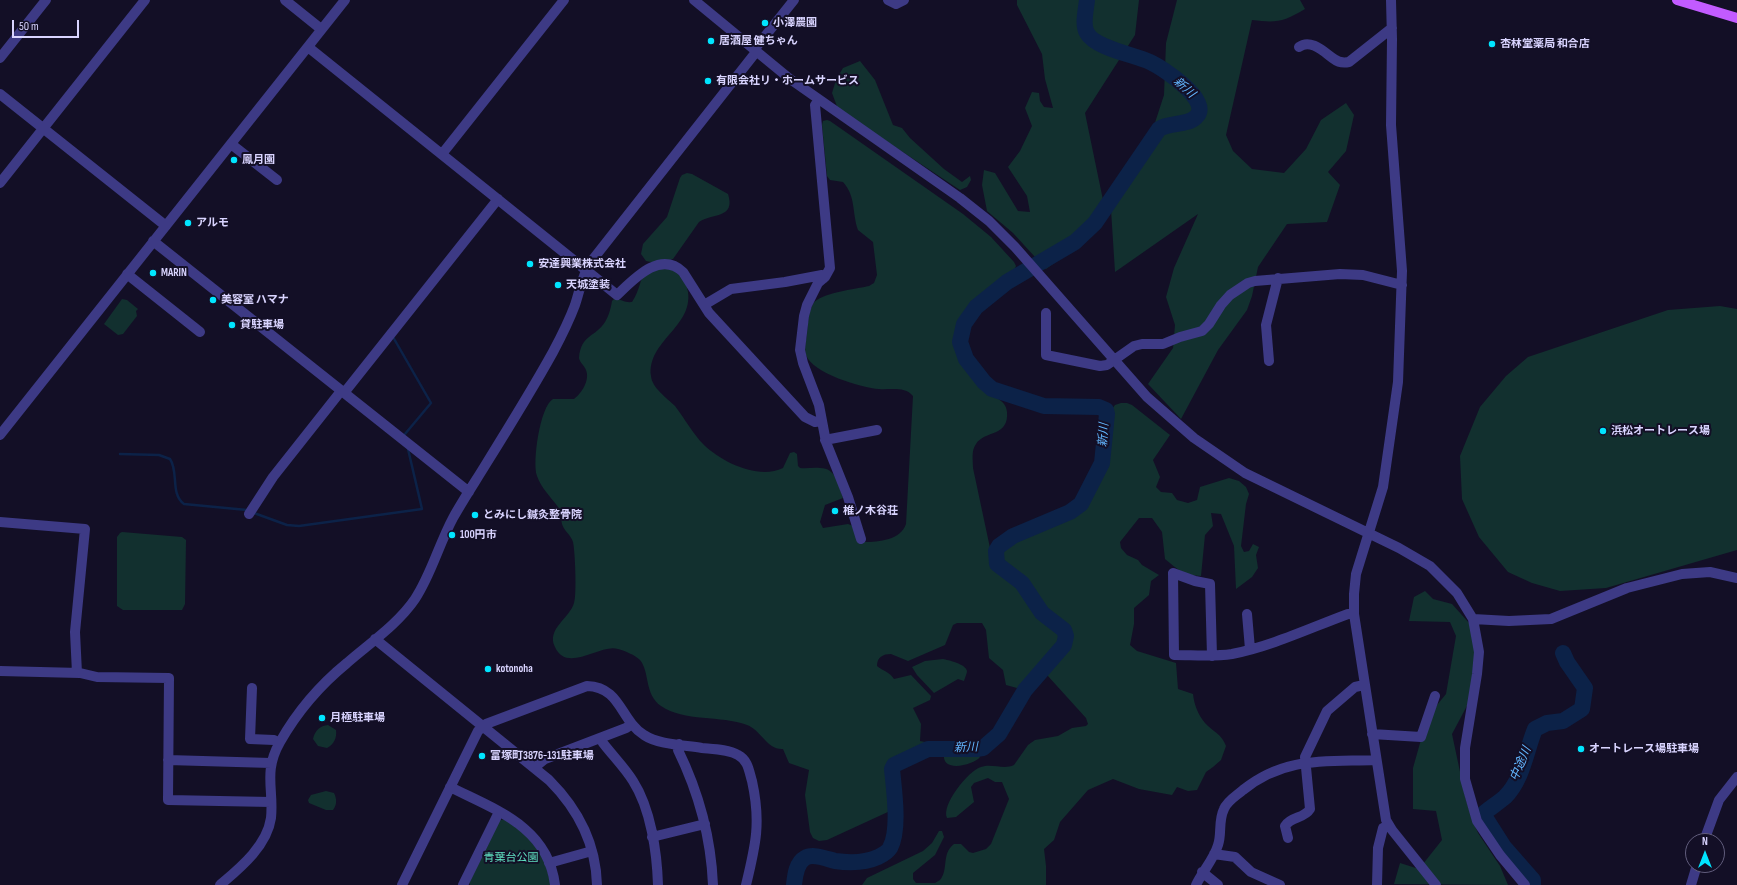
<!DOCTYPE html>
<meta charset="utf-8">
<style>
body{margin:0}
#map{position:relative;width:1737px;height:885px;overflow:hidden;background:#130f26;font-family:"Sofia Sans Condensed",sans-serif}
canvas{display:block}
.north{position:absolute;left:1685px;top:833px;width:40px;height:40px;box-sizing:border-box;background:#130f26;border:1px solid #625e7d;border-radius:50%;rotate:0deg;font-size:11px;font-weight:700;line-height:16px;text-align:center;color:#d9d4ff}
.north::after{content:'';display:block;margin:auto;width:14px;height:18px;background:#00e5ff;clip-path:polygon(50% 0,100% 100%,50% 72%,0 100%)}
.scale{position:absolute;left:12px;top:20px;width:67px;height:18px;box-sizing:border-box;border:2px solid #d9d4ff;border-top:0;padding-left:5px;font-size:12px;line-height:14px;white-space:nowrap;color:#d9d4ff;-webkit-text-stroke:3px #130f26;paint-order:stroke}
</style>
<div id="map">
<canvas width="1737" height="885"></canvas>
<div class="north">N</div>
<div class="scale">50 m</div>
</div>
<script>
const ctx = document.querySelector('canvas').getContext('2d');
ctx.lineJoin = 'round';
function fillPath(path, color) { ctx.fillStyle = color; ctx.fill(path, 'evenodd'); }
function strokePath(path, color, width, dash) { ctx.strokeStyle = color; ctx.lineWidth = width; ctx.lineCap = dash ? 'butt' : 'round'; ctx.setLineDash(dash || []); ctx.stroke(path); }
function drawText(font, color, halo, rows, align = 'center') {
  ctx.font = font + ' "Sofia Sans Condensed","Noto Sans JP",sans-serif'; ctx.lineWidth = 4; ctx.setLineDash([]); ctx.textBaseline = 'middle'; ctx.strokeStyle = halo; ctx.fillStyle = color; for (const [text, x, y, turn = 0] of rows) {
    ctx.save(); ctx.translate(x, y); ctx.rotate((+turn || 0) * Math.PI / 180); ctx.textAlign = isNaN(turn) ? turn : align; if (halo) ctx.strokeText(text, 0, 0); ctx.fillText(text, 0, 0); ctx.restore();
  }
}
fillPath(new Path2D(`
 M1017 0H1139L1135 35 1085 113 1103 200 1081 244 1046 269 1013 233 987 211 982 185 984 170 995 173 1018 211 1030 212 1027 196 1008 167 1020 151 1032 126 1025 108 1032 92 1039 93 1040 101 1044 107 1053 108 1045 79 1042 54 1017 5Z
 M1177 0H1300L1305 9C1283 22 1277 23 1252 20L1226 135 1233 151 1252 169 1284 173 1306 149 1321 120 1346 103 1354 115 1346 151 1328 172 1340 185 1327 222 1287 224 1258 267 1252 296 1247 310 1218 350 1181 419 1148 384 1173 348 1175 325 1166 297 1174 268 1198 214 1115 272 1110 194 1150 138 1164 95 1166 43Z
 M860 61 875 80 893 125 902 128 910 138 944 169 962 182 970 176 971 180 967 187 960 190 838 109 832 93 836 80 843 68Z
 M827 120 830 121 963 214 991 237 1014 262 1016 266C1014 275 1000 280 993 285 978 296 962 309 956 328 950 350 968 376 984 390 992 397 1006 399 1007 412 1009 437 985 430 976 444 971 451 973 460 973 468L993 562 997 568 1022 589 1040 615 1061 632 1062 641 1057 650 1026 684 1017 688 1006 685 1003 670 989 658 986 630 982 623H957L953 625 945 645 908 661 891 654C883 654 877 657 877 666 883 671 890 672 894 679L911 675 931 696 930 700 913 708 921 724 920 741 925 742V744L922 748 894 760C882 772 896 796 890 811L827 840 819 841 813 838 810 832 805 795 809 770 789 763 783 749C767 750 761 730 747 725 721 715 684 722 661 706 644 694 650 672 640 660 635 655 625 651 618 649 601 643 567 674 555 647 546 629 570 618 574 603 577 595 575 550 573 542 571 535 564 531 562 524 561 518 561 513 558 507 551 497 541 488 537 476 532 463 540 406 553 399H574C582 393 590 380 586 370 584 365 580 363 579 358 581 334 596 337 605 322 609 316 611 307 612 301L614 299C621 299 625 303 632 302 636 296 638 290 640 284 644 269 658 269 672 267 675 271 680 274 683 278 686 281 687 288 688 292 693 327 647 341 651 376 652 388 667 398 675 406 685 419 693 434 704 445 722 462 758 480 783 468L790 453 794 452 797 454 798 466 800 468C807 469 813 467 820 468 836 468 838 484 843 498L825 505 820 522 823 528 848 524 853 526 864 542C879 542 901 540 906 524L913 396C905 386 890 390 879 389 862 388 812 373 806 355 804 349 806 341 807 334 808 324 808 313 813 304 819 293 857 289 869 286L874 283 877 275 873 242 858 230C852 213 856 196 843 182L830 180 827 176 822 125 823 121Z
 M687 173 692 174 728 194C736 219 712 213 699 222L673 259 656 263 646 261 641 254 643 244 667 217 680 178 682 175Z
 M122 299 127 300 138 309 136 311 137 316 123 334 118 335 104 324Z
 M1720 306 1737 309V550L1606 588 1560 591 1532 583 1508 572 1479 537 1462 499 1460 456 1480 407 1506 376 1528 357 1668 310Z
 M1121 403H1127L1132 405 1170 435 1153 460 1160 477 1156 487 1161 492 1172 493 1177 500 1188 503 1197 500 1200 487 1229 478 1239 481 1246 487 1249 494 1246 504 1241 546 1244 552 1249 551 1253 544 1259 547 1256 555 1258 568 1252 577 1236 589 1234 546 1221 514 1211 513 1213 526 1205 535 1201 576C1184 575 1178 570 1165 559L1162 532 1152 518H1139L1120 542 1121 548 1127 555 1138 560 1142 565 1159 575 1151 581 1149 595 1134 608V624L1130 645 1137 651 1176 663 1178 689 1193 694C1194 704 1198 715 1205 723 1212 731 1222 734 1226 746L1221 760 1213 767 1206 772 1197 790 1188 791 1177 787 1172 795 1139 789 1113 779 1088 790 1060 822 1054 840 1044 849 1046 866V885H862L867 878 923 851 932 843 939 831H942L944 837 935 855 913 873V879L916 883H935L940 880C949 869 941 854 954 844H961L969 852 973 853 986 849 991 844 1009 799 1002 782H995L988 778 974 783 971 787 974 802 956 817 947 818C941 805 968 771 981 767 992 763 1003 770 1014 765L1028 745 1035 740 1058 736 1072 728 1086 726 1088 724 1086 718 1047 675 1048 667 1067 647 1069 632 1064 625 1045 611 1024 581 1000 562 999 552 1019 537 1071 515 1084 507 1105 464 1112 409 1115 405Z
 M122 532 182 537 186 540 185 604 182 610H123L117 606V537L120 533Z
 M1425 591 1433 599 1452 604 1470 624 1476 653 1469 702 1452 734 1466 800 1473 821 1478 833 1500 866 1508 885 1394 884 1400 863 1419 869 1442 840 1436 811 1413 809V768L1422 736 1437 705 1446 694 1456 636 1450 622 1409 621 1414 597Z
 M943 659C948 660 966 664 967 671 967 673 965 678 964 681L958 679 934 693 917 675 912 667 925 661Z
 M328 725 336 730C337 738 334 744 327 748L318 746 313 739C315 730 320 726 328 725Z
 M949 752 974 753 979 755 980 757C974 765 942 773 944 755Z
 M326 791 334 793C337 799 337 805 333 810H326L309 803 308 800 311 795Z
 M504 819 520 828 544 857 551 885H470L469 880 498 821Z`), '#12302f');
strokePath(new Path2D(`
 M393 337 431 403 405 434
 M120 454 159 455 170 459C179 472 170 494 184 504L247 510
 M254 513 287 525 299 526 422 509 408 449`), '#0c2248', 2.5);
strokePath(new Path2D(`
 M794 885C795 876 796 863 805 858 813 853 827 859 835 861 849 863 865 863 878 857 882 855 887 853 890 848 900 830 894 790 892 769L894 765 928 749H976L983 748 999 734 1025 690 1064 645 1066 636 1064 630 1042 613 1022 583 997 564 996 551 999 546 1013 536 1070 512 1081 504 1102 463 1107 414 1106 410 1099 407 1044 406 992 389 984 382 966 359 960 342 964 324 976 307 1007 282 1075 242 1095 223 1159 129C1170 122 1187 126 1196 117 1213 101 1163 68 1150 62 1135 55 1095 48 1087 33 1082 25 1086 10 1087 0
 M1533 885V880L1504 847 1483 814C1490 808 1498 803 1505 797 1523 779 1526 751 1535 729L1547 723 1563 721 1582 709 1585 688 1567 662 1563 653`), '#0c2248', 16);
strokePath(new Path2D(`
 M285 0 321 29
 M694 0 790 79 960 198 989 221 1015 247 1147 397 1194 438 1245 473 1399 548 1430 566 1457 593 1473 619 1479 652 1477 674 1465 748V779L1477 821 1500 855 1525 885
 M888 0 896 4 904 0
 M1391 0 1392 39 1391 125 1402 271 1398 382 1383 487 1356 574 1354 594V614L1386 820 1392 830 1436 885
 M308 47 617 295C634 279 660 250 683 272L709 313 805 417 815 422 822 421
 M1299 47C1311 38 1325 53 1334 59 1339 63 1344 63 1349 62L1392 28
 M754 50 794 0
 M0 58 46 0
 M0 94 166 226
 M819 100 815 105 830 268 825 277 818 283 807 305 804 316 800 350 803 363 819 405 826 442 848 497 861 539
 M231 144 277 180
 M442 154 564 0
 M0 183 145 0
 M153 241 469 492
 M127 274 200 332
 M704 305 731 289 785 282 822 275 824 278
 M1046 313V355L1100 366 1107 365 1134 346 1142 344H1163L1180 337 1202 331 1209 324 1221 305 1230 295 1248 283 1255 281 1340 274 1363 275 1402 285
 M1269 361 1266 325 1278 278
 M344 393 498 199
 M0 435 345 0
 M825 440 877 430
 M249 514 273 477 341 391
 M0 522 85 529 75 632 77 673
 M1247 614 1250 649
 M1473 619 1509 621 1551 619 1627 588 1682 574 1710 572 1737 578
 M375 639 549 780C578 809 596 844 597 885
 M1212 656 1210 584 1195 581 1173 573 1174 655C1193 655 1213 657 1232 654 1272 646 1310 628 1348 614H1354
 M0 671 80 673 97 677 169 678 168 800 271 802
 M252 688 250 739 274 740 279 743
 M1372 734 1421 737 1435 696
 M600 738 603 743C613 756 625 768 633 781 651 809 657 853 658 885
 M679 744 678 750C699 793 711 837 713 885
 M168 760 271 763
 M534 768 545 759 626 728 632 724
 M450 787C496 810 548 827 555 885
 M652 837 705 824
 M1288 838 1285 826C1291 816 1304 819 1310 809L1305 757 1327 711 1355 687 1364 685
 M1704 841 1719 800 1737 777
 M1214 854 1235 857 1251 872 1280 885
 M549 863 592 851
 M1202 872 1218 885
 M220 885C240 868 267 846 271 818 274 789 263 772 280 742 297 712 320 685 347 663 370 643 398 624 415 599 431 575 439 544 453 518 463 500 475 482 486 464 509 427 532 390 553 352 561 337 569 321 575 305 580 290 582 276 590 263L756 52
 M402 885 478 731 486 724 587 686C621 687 620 720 644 735 659 745 684 745 702 748 713 749 728 749 738 755 748 760 749 771 752 781 761 822 756 844 746 885
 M463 885 499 812
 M1196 885C1202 872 1214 859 1218 845 1222 834 1218 821 1224 809 1227 801 1236 796 1243 790 1285 756 1326 762 1376 760
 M1377 885 1378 848 1383 828 1388 826
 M1691 885 1697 865`), '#3d3a85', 10);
strokePath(new Path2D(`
 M1677 0 1737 18`), '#c25bff', 10);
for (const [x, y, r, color] of [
 [765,23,4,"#00e5ff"],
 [711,41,4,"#00e5ff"],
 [1492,44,4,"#00e5ff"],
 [708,81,4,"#00e5ff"],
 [234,160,4,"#00e5ff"],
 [188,223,4,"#00e5ff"],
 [530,264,4,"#00e5ff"],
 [153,273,4,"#00e5ff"],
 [558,285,4,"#00e5ff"],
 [213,300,4,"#00e5ff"],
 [232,325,4,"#00e5ff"],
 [1603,431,4,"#00e5ff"],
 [835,511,4,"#00e5ff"],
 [475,515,4,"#00e5ff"],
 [452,535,4,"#00e5ff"],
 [488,669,4,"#00e5ff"],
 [322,718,4,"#00e5ff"],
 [1581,749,4,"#00e5ff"],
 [482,756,4,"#00e5ff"]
]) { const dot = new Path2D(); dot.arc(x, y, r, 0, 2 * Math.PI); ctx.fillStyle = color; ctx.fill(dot); strokePath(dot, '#130f26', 1.5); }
drawText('bold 11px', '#d9d4ff', '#130f26', [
 ["小澤農園",773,23],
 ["居酒屋 健ちゃん",719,41],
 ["杏林堂薬局 和合店",1500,44],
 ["有限会社リ・ホームサービス",716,81],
 ["鳳月園",242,160],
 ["アルモ",196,223],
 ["安達興業株式会社",538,264],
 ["MARIN",161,273],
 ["天城塗装",566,285],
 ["美容室 ハマナ",221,300],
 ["貸駐車場",240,325],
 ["浜松オートレース場",1611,431],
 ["椎ノ木谷荘",843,511],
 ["とみにし鍼灸整骨院",483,515],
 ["100円市",460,535],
 ["kotonoha",496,669],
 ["月極駐車場",330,718],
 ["オートレース場駐車場",1589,749],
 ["富塚町3876-131駐車場",490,756]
], 'left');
drawText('11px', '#5fe0c0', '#130f26', [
 ["青葉台公園",511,858]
]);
drawText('italic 12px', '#62b6ff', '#130f26', [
 ["新川",1184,88,42],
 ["新川",1104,435,-86],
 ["新川",966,748,-2],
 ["中途川",1521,764,-67]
]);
</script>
